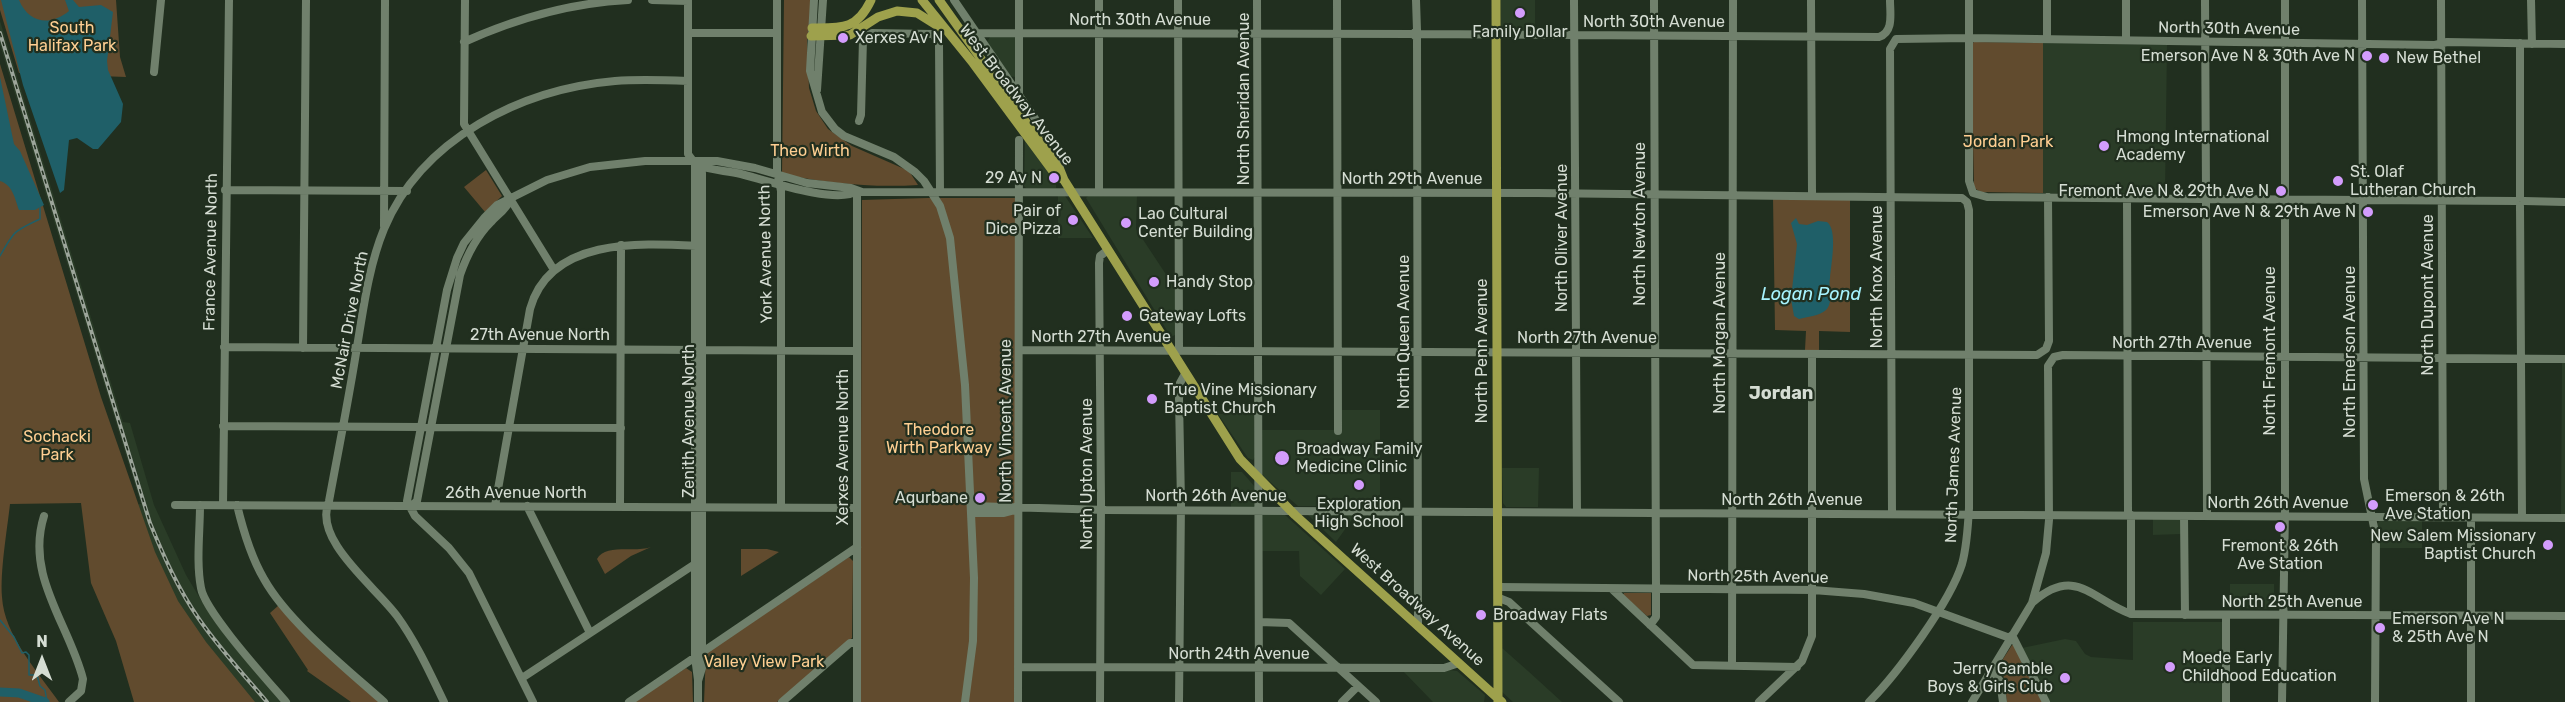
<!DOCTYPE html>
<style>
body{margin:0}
#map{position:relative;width:2565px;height:702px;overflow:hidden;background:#212f1f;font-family:Rubik,sans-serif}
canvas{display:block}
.north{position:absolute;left:12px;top:630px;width:60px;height:60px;-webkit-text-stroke:4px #212f1f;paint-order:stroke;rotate:0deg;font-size:16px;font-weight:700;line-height:24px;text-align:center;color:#d5ddd3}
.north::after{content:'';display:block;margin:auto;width:21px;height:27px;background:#d5ddd3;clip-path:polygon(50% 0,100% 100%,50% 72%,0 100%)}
</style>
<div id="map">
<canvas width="2565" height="702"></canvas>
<div class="north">N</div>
</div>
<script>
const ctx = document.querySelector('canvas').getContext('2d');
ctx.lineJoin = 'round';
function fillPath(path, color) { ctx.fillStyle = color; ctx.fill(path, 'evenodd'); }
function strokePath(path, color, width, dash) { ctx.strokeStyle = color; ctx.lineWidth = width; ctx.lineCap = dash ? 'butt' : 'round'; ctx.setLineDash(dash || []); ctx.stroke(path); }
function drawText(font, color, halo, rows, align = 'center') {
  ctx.font = font + ' Rubik,sans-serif'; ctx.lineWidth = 4.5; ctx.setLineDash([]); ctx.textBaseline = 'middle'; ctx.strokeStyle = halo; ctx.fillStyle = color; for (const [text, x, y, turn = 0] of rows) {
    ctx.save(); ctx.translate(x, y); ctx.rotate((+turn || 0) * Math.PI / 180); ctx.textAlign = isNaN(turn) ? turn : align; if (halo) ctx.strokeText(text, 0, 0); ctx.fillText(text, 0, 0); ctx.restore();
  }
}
fillPath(new Path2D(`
 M1501 0H1535V30H1501Z
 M0 21 123 422 130 423 154 505 186 575 201 600 218 626 282 702H249L188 625 131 505 141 504 0 45Z
 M990 37H1015V77L1010 76 987 42Z
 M2043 43 2167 45 2165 194 2043 193Z
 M1025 139 1056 182V188H1026L1024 186Z
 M1137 195 1136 229 1171 282 1175 283V335L1171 337 1086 198 1088 196Z
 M1058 196H1065L1093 238H1058Z
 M2562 363H2565V515L2561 514Z
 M1342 410H1380V506H1298L1262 475V430H1341Z
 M1218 414H1254L1255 457 1253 460 1248 458Z
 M1502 468H1539L1538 507H1506L1503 503Z
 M1231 472H1242L1255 487V507H1231Z
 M1263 512 1285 515 1345 569 1321 595 1300 576 1299 551H1262V523L1260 518Z
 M1353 513V518L1336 542 1308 515Z
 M2153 517 2181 519V534L2153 535Z
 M2380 520H2422V548H2379L2376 525Z
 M2230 584H2274V609L2230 608Z
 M2133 622H2222V702H2050L2022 648 2065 639 2076 641 2085 654 2091 657 2133 660Z
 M1502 648 1528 671 1562 702H1513L1502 692Z
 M1449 670 1457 671 1485 695 1484 702H1433L1403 671 1443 672Z`), '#2a3c27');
fillPath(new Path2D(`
 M0 0H116L120 57 126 77 19 73 0 10Z
 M784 0H813L807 41 809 88 816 111 828 129 852 146 909 171 918 185C872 188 827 183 782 174Z
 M1974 42 2043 43V193L1981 192 1974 188 1971 45Z
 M0 64 101 397 155 552 178 601 206 642 255 702H134L116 641 91 583 81 503 10 504C7 531 0 571 2 597 4 635 38 672 59 702H0Z
 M486 170 502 196 485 212 464 187Z
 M1773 197 1850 199V332L1819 331V350H1805L1806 331 1775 330Z
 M927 198H1015V702H860L862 200Z
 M651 547 631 556 605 574 597 559C605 543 636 553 651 547Z
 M741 549H767L779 552 741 576Z
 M849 557 853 561 852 638 777 702H704L706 653Z
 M1624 593H1651V615L1647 616 1623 595Z
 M279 605 379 702H351L307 671 308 670 270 613Z
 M2012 645H2015L2043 702H2007L2002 665 2003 659Z
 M686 668 692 672 693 702H634Z`), '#614b2e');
fillPath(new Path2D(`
 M1 0H19C29 24 51 26 69 11L65 0H73L79 7 101 5 113 12 107 61 108 70 123 104 121 122 98 149H93L77 138 69 140 64 190 60 193 23 85Z
 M0 77 14 144 20 151 44 205 35 210H19C15 199 13 185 0 181Z
 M1796 218 1799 224 1807 225 1818 221 1827 222C1838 230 1831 265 1830 278 1828 288 1834 302 1826 310 1819 316 1807 317 1799 319L1794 316 1791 299 1797 244 1791 223Z`), '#1f5f68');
strokePath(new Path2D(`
 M0 256C14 231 14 231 40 219V208
 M0 620 14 637 22 653 26 652 29 655V675H37L40 686 45 690 47 702`), '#1f5f68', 1.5);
strokePath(new Path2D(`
 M0 692 19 693 45 702`), '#1f5f68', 9);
strokePath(new Path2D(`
 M465 0 464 124 554 270
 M652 0 688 1
 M688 0V154L702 173V668L698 681V702
 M777 0V171L781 191V507
 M814 0 810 71 822 112 835 129 844 136 894 157 915 172 924 181 940 206 950 238 965 385 974 578 973 641 965 702
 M954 0 1049 139 1060 168
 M1178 0 1179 351
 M1257 0 1259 702
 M1337 0 1338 431
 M1416 0 1417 30 1413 34 1417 38 1418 626
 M1574 0 1577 512
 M1811 0 1812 195
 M1969 0V181L1973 193 1987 197 2202 199
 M2047 0V39
 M2126 0V40
 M2205 0 2206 195
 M2362 0 2364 479 2376 537 2375 702
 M2441 0 2443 518
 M2531 0 2532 44
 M688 33H777
 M976 33 1413 34
 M1420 34 1879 37C1894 32 1890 14 1890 0
 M464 42C517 18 570 3 628 0
 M2520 43V197
 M154 72 161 0
 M817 90 823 0
 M1019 94V0
 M859 121 861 115 863 39 872 33 933 34 939 44 940 192
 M695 163V657L698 680
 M696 164C710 171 725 170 741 174 765 180 837 205 857 191
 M225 190 407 191
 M1099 192V0
 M2127 198 2128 515
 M2210 199 2516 201
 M2524 201 2565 202
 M2206 202 2207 516
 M2520 206 2522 518
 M384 226 385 0
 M224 347 857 351
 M303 348 306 0
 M1020 350 2037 355 2046 349 2049 341 2048 197
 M223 426 621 428
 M175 505 857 508
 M200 505C200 532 196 562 201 588 205 612 268 681 286 702
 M223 505 229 0
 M237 505C243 530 251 557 264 579 288 622 347 669 384 702
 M411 506 417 501 460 275C467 255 476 237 491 222 498 214 506 210 510 200
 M495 506 530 309C550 237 641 243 699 246
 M527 506 590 633
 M971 506 1106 510 2565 518
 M620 507 621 245
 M972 513H1004L1019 509
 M1892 514 1890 49 1896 39 1969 38 2435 45 2447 42 2565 44
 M44 516C25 576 69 624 83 679L81 691 69 702
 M2184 516 2185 615
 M2471 518V702
 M1499 587 1813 590 1864 594 1914 603 2010 638
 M1612 589 1693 665 1797 667
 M1499 598 1509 602 1619 702
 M2033 602C2076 565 2092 600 2131 614L2565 616
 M2131 614V515
 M2226 615V702
 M1259 622 1289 623 1376 702
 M1650 625 1656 617V589L1654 0
 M2012 635 2046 702
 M1732 665 1733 0
 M1018 667 1444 668 1459 663
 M1992 670 2000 681 2003 702
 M522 678 698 562
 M444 702C430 673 416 642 397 616 376 587 312 540 329 501 338 452 348 403 356 353 363 312 368 268 384 229 422 138 522 89 615 81 639 79 664 80 688 81
 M533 702 469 573 449 548 415 516 407 501 447 290 457 258 464 243 485 217 497 205 547 180 590 167 645 161H717L755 168 807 183 851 188 862 192 1537 193 1962 198 1967 202 1969 210V508C1968 527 1967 546 1962 564 1950 602 1898 673 1869 702
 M629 702 857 547
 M782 702 850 643H857
 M857 702V191
 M1018 702 1019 140
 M1100 702 1101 503 1099 263 1100 256 1108 250
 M1179 702 1181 503 1179 399 1180 383 1185 374
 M1342 702 1358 686
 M1759 702 1802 661 1812 636V354
 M1972 702 2032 603 2046 553 2049 520 2048 366 2054 357 2063 355 2565 359
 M2282 702 2285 509V0`), '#70806c', 8);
strokePath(new Path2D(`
 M922 0 973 63 1055 174 1064 180
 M939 0 1060 170 1064 180 1240 459 1295 515 1502 702
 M1496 0 1498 702
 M812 28C841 28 857 30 871 0
 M811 36 850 35 878 17 897 11 917 13 941 28`), '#9ea14c', 9);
const rail = new Path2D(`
 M0 33 150 523C164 557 178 589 199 619 219 648 244 675 267 702`);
strokePath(rail, '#9ca59a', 4);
strokePath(rail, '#212f1f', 1.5, [4.5]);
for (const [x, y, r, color] of [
 [1520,13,6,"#d39cfc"],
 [843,38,6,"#d39cfc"],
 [2367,56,6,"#d39cfc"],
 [2384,58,6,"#d39cfc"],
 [2104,146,6,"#d39cfc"],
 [1054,178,6,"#d39cfc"],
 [2338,181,6,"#d39cfc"],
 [2281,191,6,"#d39cfc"],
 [2368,212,6,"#d39cfc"],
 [1073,220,6,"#d39cfc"],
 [1126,223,6,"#d39cfc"],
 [1154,282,6,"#d39cfc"],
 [1127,316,6,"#d39cfc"],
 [1152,399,6,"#d39cfc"],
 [1282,458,8,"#d39cfc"],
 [1359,485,6,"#d39cfc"],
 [980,498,6,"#d39cfc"],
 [2373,505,6,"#d39cfc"],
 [2280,527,6,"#d39cfc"],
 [2548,545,6,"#d39cfc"],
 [1481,615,6,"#d39cfc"],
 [2380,628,6,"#d39cfc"],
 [2170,667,6,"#d39cfc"],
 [2065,678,6,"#d39cfc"]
]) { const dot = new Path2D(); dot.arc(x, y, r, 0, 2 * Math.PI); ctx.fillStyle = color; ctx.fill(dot); strokePath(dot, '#212f1f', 2); }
drawText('16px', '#d5ddd3', '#212f1f', [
 ["North 30th Avenue",1140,20],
 ["North 30th Avenue",1654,22],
 ["North 30th Avenue",2229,29,1],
 ["West Broadway Avenue",1016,95,52],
 ["North Sheridan Avenue",1244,99,-90],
 ["North 29th Avenue",1412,179],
 ["North Newton Avenue",1640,224,-90],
 ["North Oliver Avenue",1562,238,-90],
 ["France Avenue North",211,252,-89],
 ["York Avenue North",766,254,-91],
 ["North Knox Avenue",1877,277,-90],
 ["North Dupont Avenue",2428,295,-90],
 ["McNair Drive North",350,320,-79],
 ["North Queen Avenue",1404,332,-90],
 ["North Morgan Avenue",1720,333,-90],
 ["27th Avenue North",540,335],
 ["North 27th Avenue",1101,337],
 ["North 27th Avenue",1587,338],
 ["North 27th Avenue",2182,343],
 ["North Penn Avenue",1482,351,-90],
 ["North Fremont Avenue",2270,351,-90],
 ["North Emerson Avenue",2350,352,-90],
 ["Zenith Avenue North",689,421,-90],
 ["North Vincent Avenue",1006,421,-90],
 ["Xerxes Avenue North",843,447,-90],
 ["North James Avenue",1954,465,-88],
 ["North Upton Avenue",1087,474,-90],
 ["26th Avenue North",516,493],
 ["North 26th Avenue",1216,496],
 ["North 26th Avenue",1792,500],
 ["North 26th Avenue",2278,503],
 ["North 25th Avenue",1758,577,1],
 ["North 25th Avenue",2292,602],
 ["West Broadway Avenue",1417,605,42],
 ["North 24th Avenue",1239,654]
]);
drawText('16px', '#ffcf92', '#212f1f', [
 ["South",72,28],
 ["Halifax Park",72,46],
 ["Jordan Park",2008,142],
 ["Theo Wirth",810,151],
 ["Theodore",939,430],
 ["Wirth Parkway",939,448],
 ["Sochacki",57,437],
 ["Park",57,455],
 ["Valley View Park",764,662]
]);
drawText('16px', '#d5ddd3', '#212f1f', [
 ["Family Dollar",1520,32,"center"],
 ["Xerxes Av N",855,38],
 ["Emerson Ave N & 30th Ave N",2355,56,"right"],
 ["New Bethel",2396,58],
 ["Hmong International",2116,137],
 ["Academy",2116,155],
 ["St. Olaf",2350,172],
 ["Lutheran Church",2350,190],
 ["29 Av N",1042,178,"right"],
 ["Fremont Ave N & 29th Ave N",2269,191,"right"],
 ["Pair of",1061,211,"right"],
 ["Dice Pizza",1061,229,"right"],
 ["Emerson Ave N & 29th Ave N",2356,212,"right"],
 ["Lao Cultural",1138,214],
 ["Center Building",1138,232],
 ["Handy Stop",1166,282],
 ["Gateway Lofts",1139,316],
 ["True Vine Missionary",1164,390],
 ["Baptist Church",1164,408],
 ["Broadway Family",1296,449],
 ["Medicine Clinic",1296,467],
 ["Emerson & 26th",2385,496],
 ["Ave Station",2385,514],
 ["Aqurbane",968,498,"right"],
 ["Exploration",1359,504,"center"],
 ["High School",1359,522,"center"],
 ["New Salem Missionary",2536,536,"right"],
 ["Baptist Church",2536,554,"right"],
 ["Fremont & 26th",2280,546,"center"],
 ["Ave Station",2280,564,"center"],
 ["Broadway Flats",1493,615],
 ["Emerson Ave N",2392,619],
 ["& 25th Ave N",2392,637],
 ["Moede Early",2182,658],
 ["Childhood Education",2182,676],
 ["Jerry Gamble",2053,669,"right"],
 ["Boys & Girls Club",2053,687,"right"]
], 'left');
drawText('italic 18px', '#a7f3fe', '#212f1f', [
 ["Logan Pond",1811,295]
]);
drawText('bold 18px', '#d5ddd3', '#212f1f', [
 ["Jordan",1781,394]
]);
</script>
